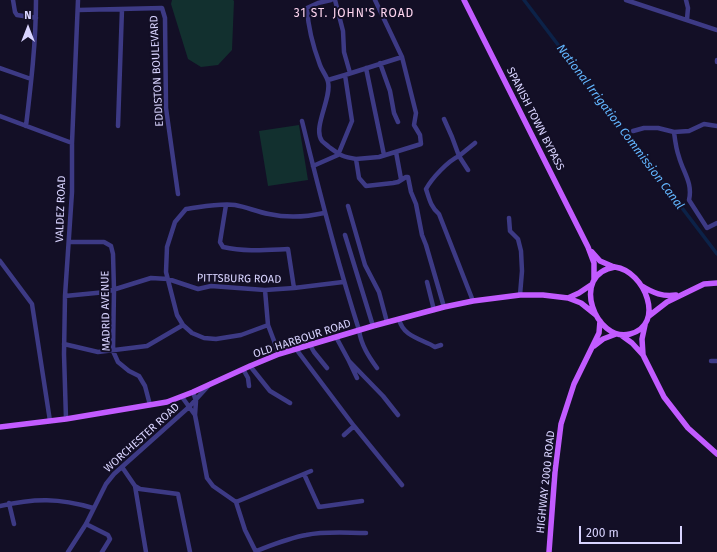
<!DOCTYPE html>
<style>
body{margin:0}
#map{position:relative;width:717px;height:552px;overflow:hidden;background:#130f26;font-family:"Fira Sans",sans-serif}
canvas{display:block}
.north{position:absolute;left:8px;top:8px;width:40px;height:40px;-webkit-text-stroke:3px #130f26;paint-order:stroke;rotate:0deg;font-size:11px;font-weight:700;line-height:16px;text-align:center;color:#d9d4ff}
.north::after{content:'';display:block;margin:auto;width:14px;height:18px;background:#d9d4ff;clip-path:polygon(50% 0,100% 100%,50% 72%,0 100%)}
.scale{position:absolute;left:579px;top:526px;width:103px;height:18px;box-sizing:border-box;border:2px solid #d9d4ff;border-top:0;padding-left:5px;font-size:12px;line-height:14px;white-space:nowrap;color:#d9d4ff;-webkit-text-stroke:3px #130f26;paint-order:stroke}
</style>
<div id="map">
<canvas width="717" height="552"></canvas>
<div class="north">N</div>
<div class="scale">200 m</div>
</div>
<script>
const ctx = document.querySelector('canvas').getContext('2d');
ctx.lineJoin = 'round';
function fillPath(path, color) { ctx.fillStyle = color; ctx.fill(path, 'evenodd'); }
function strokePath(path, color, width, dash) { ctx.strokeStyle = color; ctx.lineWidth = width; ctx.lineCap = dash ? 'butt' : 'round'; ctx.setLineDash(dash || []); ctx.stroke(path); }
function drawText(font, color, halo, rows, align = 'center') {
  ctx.font = font + ' "Fira Sans",sans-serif'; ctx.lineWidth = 4; ctx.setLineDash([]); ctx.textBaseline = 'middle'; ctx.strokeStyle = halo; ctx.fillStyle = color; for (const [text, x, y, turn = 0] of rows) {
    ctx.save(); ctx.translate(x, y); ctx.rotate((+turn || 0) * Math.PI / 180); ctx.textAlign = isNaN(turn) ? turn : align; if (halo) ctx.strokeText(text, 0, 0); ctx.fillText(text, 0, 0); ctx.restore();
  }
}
fillPath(new Path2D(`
 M172 0H233L234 1 232 50 218 65 201 67 188 59 171 4Z
 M299 125 308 180 268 186 259 131Z`), '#12302f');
strokePath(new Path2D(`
 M524 0 717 254`), '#0c2248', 3.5);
strokePath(new Path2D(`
 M13 0 15 12 17 15 36 18
 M331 0 318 3 307 8C308 26 314 49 320 65 322 71 327 76 328 82 332 98 312 128 322 141 324 143 327 145 329 147 340 155 342 157 356 159L359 178 366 186 393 183 398 182 406 177H408L411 192 416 204 422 235 426 245 444 307
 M335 0 343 31 344 52 350 73
 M626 0 717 30
 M686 0 688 8 687 19
 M78 10 162 8 165 18 166 108 178 194
 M717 60V62
 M380 63 390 91 394 113 398 122
 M0 68 31 79
 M366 68 384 155
 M328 80 345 75
 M0 116 72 143
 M444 119 452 137 459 156C448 161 432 178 426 189 429 198 431 208 439 214L473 301
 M302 121C319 191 337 261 359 330 361 345 369 357 377 368
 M26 126C31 84 36 42 36 0
 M118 126 122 9
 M633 131 644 128H658L674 132 689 131 704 124 717 126
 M674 132C675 140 676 149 679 157 683 172 693 183 689 200L707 228 717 223
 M396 152 401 179
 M356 159 379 157 421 144 420 135 414 125 416 113 402 57 375 0
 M313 166 338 155 352 121 345 75 402 57
 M468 170 459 156 475 143
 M226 205 220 242 223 247C245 252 266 250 288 249L294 288
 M348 206 365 265 379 292 387 322
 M509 218 510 231 518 239 521 251 522 271 520 295
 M345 235 373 326
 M69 242H104L111 246 113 254 114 290 113 351 118 362 129 371 139 376 145 386 150 405
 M0 261 32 304 50 421
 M427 282 434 310
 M265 290 268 325 279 354
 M65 296 106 292 151 278 168 279 198 289 211 286 265 290 294 288 343 282
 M399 319C403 337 422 339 435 347L441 345
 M268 325 241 335 216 339 204 338 192 333 183 325 177 315 166 272 167 247 175 222 186 209C202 207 219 203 235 205 247 207 257 212 269 214 287 218 306 217 324 213
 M336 337 349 361 357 378
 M64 344 98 352 147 346 183 325
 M310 345 314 352 327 368
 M296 349 354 426 402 485
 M349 361 383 396 398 415
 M711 361H717
 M250 366 270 391 290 403
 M243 369 248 378 249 386
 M193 392 196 401 195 415 207 478 213 486 236 502 245 530 256 552
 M182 397 195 415
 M66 419 64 354 65 296 72 192V143L78 0
 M344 435 354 426
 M122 467 135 486 140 489 178 494 190 552
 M304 474 319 507 362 501
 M135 486 146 552
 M236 502 311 471
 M9 503 14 524
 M0 506C35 498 59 498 93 508
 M86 524 108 535 110 539 102 552
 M256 551C272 545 289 538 306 535 326 531 346 533 366 533
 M68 552 86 524 106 484 114 474 189 407 210 384`), '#3d3a85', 4.5);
strokePath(new Path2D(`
 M464 0 588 247 594 263V280
 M592 252 600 261 614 267
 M615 267C645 271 666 325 630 334 596 343 569 274 615 267Z
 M642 286C653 293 663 297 676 295
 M568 298 579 293 591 285
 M649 316 667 302 704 284 717 283
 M621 335 632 343 643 355 664 397 688 428 717 454
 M594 346 603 339 616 334
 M643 355 642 339 645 325
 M0 427 66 419 167 402 193 392 250 366 279 354 373 326 444 307 473 301 520 295H543L568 298 581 303 596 315
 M549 552 555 472 561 424 574 384 599 333 600 321`), '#c25bff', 5.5);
drawText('11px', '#d9d4ff', '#130f26', [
 ["EDDISTON BOULEVARD",157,71,-93],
 ["SPANISH TOWN BYPASS",535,119,63],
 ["VALDEZ ROAD",61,209,-88],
 ["PITTSBURG ROAD",239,279,1],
 ["MADRID AVENUE",106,311,-91],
 ["OLD HARBOUR ROAD",302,339,-18],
 ["WORCHESTER ROAD",142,438,-42],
 ["HIGHWAY 2000 ROAD",546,482,-84]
]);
ctx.letterSpacing = '1px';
drawText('12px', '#ffd6f0', '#130f26', [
 ["31 ST. JOHN'S ROAD",354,14]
]);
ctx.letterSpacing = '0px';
drawText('italic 12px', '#62b6ff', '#130f26', [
 ["National Irrigation Commission Canal",620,127,53]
]);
</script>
